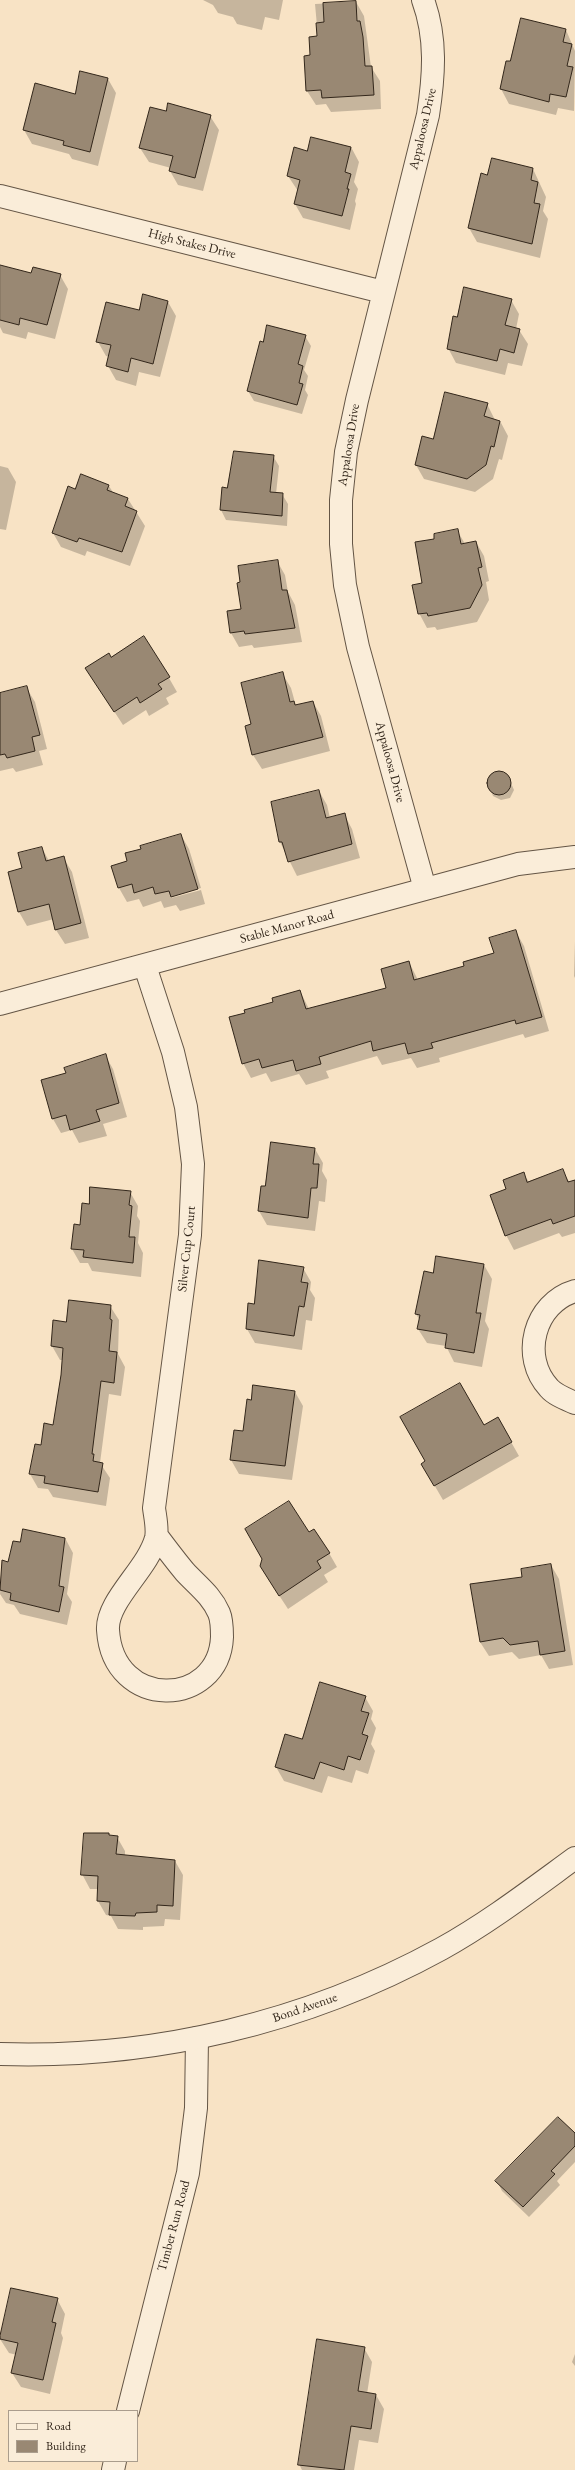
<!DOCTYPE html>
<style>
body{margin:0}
#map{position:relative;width:575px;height:2470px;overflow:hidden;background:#f8e3c5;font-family:"EB Garamond",serif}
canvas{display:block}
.legend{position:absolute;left:8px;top:2410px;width:130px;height:52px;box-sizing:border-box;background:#faedd9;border:1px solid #aa9d8d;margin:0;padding:5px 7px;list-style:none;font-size:12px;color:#32261a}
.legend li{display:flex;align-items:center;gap:8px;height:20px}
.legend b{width:20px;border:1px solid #aa9d8d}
</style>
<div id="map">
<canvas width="575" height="2470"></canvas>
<ul class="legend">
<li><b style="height:5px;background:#faedd9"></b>Road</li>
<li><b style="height:11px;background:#998873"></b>Building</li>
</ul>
</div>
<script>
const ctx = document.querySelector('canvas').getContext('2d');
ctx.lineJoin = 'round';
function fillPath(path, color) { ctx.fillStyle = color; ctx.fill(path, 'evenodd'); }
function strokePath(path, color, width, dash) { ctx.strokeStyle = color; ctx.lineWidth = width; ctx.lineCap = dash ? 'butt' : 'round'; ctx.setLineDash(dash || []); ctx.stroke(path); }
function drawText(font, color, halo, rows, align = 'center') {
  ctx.font = font + ' "EB Garamond",serif'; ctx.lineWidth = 4; ctx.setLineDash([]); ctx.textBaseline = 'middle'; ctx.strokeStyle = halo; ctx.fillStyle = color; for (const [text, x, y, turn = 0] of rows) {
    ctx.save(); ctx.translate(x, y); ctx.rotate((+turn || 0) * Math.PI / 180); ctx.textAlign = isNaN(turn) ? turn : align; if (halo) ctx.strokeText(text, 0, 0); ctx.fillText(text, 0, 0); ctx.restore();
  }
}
fillPath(new Path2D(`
 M203 0H283L279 20 265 17 262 30 237 24 233 17 218 13 213 5Z
 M356 2 364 16 371 67 380 81 381 109 331 112 326 104 316 105 307 91 311 56 318 37 315 4Z
 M566 30 575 51 574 111 558 108 556 115 509 104 501 89 507 62 510 63Z
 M108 79 116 93 98 166 72 159 69 154 32 144 24 130 76 95Z
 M167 112 210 116 219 130 203 191 178 185 170 171 171 168 149 162 140 148Z
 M351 147 359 162 354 182 358 189 355 201 356 204 350 230 303 218 295 204 298 191 288 176 308 152Z
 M533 169 546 197 543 211 548 219 540 258 477 242 469 228 482 175 488 176Z
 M0 266 32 274 60 275 68 289 55 339 28 332 26 339 3 333 0 327Z
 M511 300 519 314 516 329 519 330 528 344 522 366 508 363 505 375 456 363 448 348 457 318Z
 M168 302 176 316 160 377 139 372 136 386 116 380 108 366 110 357 106 356 98 342 140 311Z
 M305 336 311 346 304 370 308 376 305 390 308 395 302 414 254 401 248 391 264 343Z
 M487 404 495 420 500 421 508 436 502 460 499 459 493 479 475 492 424 479 416 465 434 440Z
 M273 456 279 466 276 494H282L288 504 287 526 226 520 221 510 228 489Z
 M0 466 8 468 16 482 6 530 0 529Z
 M109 486 114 494 128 499 145 526 130 566 87 551 85 556 61 547 53 533 76 490Z
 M457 530 465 544 476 542 484 556 489 581 486 582 489 600 477 622 437 630 435 627 427 628 419 613 435 540Z
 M277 561 285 575 288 592 295 605 302 642 254 648 252 645 239 647 231 633 242 610Z
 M111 659 169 678 177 692 166 698 169 704 149 716 146 710 123 725 86 668Z
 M282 673 291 688 296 706 313 702 321 716 330 751 262 769 253 755 246 726 252 724Z
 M26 687 35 702 47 749 39 751 43 765 16 772 13 768 0 771V700Z
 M500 771 508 776 514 790 510 798 501 800 493 796 487 781 492 774Z
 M319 791 327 805 330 818 344 814 352 829 360 858 297 876 280 842 272 803Z
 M181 835 189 849 201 888 171 896V898L201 890 205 904 180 911 176 905 164 908 161 901 143 907 139 899 127 902 119 888 113 867 128 862 143 849Z
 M42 848 49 861 63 857 72 872 89 938 65 944 56 930 54 919 27 926 19 912 23 869Z
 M516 932 524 946 549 1031 525 1038 523 1034 439 1058 440 1062 417 1068 411 1058 382 1065 377 1056 326 1071 329 1078 306 1085 299 1074 271 1082 266 1073 251 1078 243 1063 246 1014 300 991 309 1009 388 988 409 962 418 980 465 967 495 954Z
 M575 941V978L574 976Z
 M105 1055 113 1069 127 1117 103 1124 107 1136 79 1143 72 1130 61 1133 53 1119 42 1081 67 1074Z
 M315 1149 323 1163 322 1171 327 1180 325 1202 319 1201 315 1231 267 1225 259 1211 266 1187Z
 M562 1170 570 1183 575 1181V1233L562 1237 559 1233 514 1250 506 1235 507 1190 523 1173 529 1182Z
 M130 1192 138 1206 137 1216 140 1221 138 1243 143 1253 141 1277 92 1271 88 1263H80L72 1249 90 1205Z
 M484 1265 492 1279 485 1321 489 1329 482 1367 454 1362 446 1346 427 1343 418 1329 420 1321 416 1314 424 1272 434 1274Z
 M303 1268 311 1282 310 1290 315 1298 312 1321 306 1320 302 1350 255 1343 247 1329 255 1305Z
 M110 1306 119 1320 118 1354 125 1367 121 1396 109 1394 100 1463 110 1478 106 1506 53 1497 48 1489 38 1488 30 1474 41 1446 54 1426 63 1360H60L52 1346 67 1323Z
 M295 1392 303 1406 292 1480 239 1474 231 1460 244 1432Z
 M498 1419 519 1456 443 1500 422 1464Z
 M309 1533 329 1553 337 1567 324 1575 328 1582 288 1609 269 1580Z
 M65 1538 73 1553 67 1594 72 1602 67 1625 20 1614 14 1605 6 1603 0 1594 3 1562 9 1563 21 1543Z
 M551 1565 559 1579 573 1665 549 1669 541 1655 519 1659 512 1652 489 1656 480 1642 523 1577Z
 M365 1697 373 1711 371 1719 376 1728 371 1744 375 1751 368 1774 356 1770 352 1783 328 1776 322 1793 284 1781 276 1767Z
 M109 1834 110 1836 117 1837 125 1851V1856L175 1861 183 1875 180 1920 165 1919 164 1926 143 1927V1930L118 1929 111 1916 106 1915 98 1901V1889H90L82 1874Z
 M575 2134V2162L557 2181 560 2185 529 2217 502 2191 497 2181Z
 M57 2299 65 2314 61 2333 63 2338 50 2394 21 2387 12 2373 17 2355 9 2353 0 2339Z
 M364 2348 372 2362 367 2394 376 2395 384 2409 378 2443 359 2440 354 2470H302L299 2464Z
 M575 2354V2366L572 2362Z`), '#0003');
const building = new Path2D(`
 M356 1 357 21H360L363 37 365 66H372L374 95 322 98 321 90 306 91 304 56 310 55 309 37 317 36 316 23 324 22 323 3Z
 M521 18 566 29 563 42 572 44 567 66 573 67 566 97 550 94 549 102 500 89 506 61H510Z
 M80 71 108 78 90 152 63 145 64 141 23 130 35 83 75 94Z
 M168 103 211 115 195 178 169 171 173 156 139 148 150 107 166 111Z
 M311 137 351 147 345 172 351 174 347 189H349L342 216 294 204 300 180 287 176 294 147 307 151Z
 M492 158 533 168 531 180 538 182 534 203 540 204 532 244 468 228 481 173 487 175Z
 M0 265 31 273 33 267 61 274 47 325 20 318 19 325 0 320Z
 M464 287 512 299 505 325 520 329 514 353 500 349 497 361 447 349 453 316 457 317Z
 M143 294 168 301 153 364 131 358 128 372 106 366 111 345 96 342 106 302 139 310Z
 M267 325 306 335 298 364 303 366 299 383 303 384 297 405 247 391 260 341 263 342Z
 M445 392 488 403 484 416 500 421 494 447 491 446 486 465 467 479 415 465 422 436 433 439Z
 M234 451 274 455 270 492 283 493 282 516 220 510 222 487 227 488Z
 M81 474 109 485 107 490 128 498 125 506 137 511 122 552 79 538 77 542 52 533 68 486 75 489Z
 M458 529 461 544 476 541 482 567 478 568 482 585 470 608 428 616 427 613 418 614 412 585 422 583 415 542 434 539V534Z
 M278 560 282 590H287L295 628 245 634 244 631 230 633 227 611 241 609 237 583 240 582 238 566Z
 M144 636 170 677 158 684 162 689 140 703 137 697 114 712 85 668 109 653 111 657Z
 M283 672 290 702 294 701 295 705 313 701 323 737 252 755 245 726 251 724 241 683Z
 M27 686 40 735 32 737 35 751 7 758 5 754 0 755V693Z
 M487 783a12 12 0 1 1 24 0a12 12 0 1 1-24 0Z
 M319 790 326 818 345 813 352 844 288 862 282 842H279L271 802Z
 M181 834 198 889 171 897 169 891 155 894 153 887 134 893 132 884 118 888 111 866 127 861 125 853 141 849 140 846Z
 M42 847 46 861 64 856 81 923 55 930 49 904 18 912 8 872 22 868 18 853Z
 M516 930 542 1017 516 1024 515 1020 431 1043 433 1048 408 1054 405 1043 373 1051 371 1041 319 1057 321 1064 296 1071 293 1060 262 1068 259 1059 242 1064 229 1017 245 1013 244 1010 273 1002 272 998 300 990 306 1009 386 988 381 969 409 961 414 980 464 966 463 962 494 953 489 938Z
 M106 1054 119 1103 96 1110 100 1121 70 1130 66 1115 52 1119 41 1080 66 1073 64 1068Z
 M271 1142 315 1148 313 1164H319L317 1188H311L308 1218 258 1211 261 1186H265Z
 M563 1169 568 1182 575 1180V1216L553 1224 551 1219 505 1236 490 1195 506 1189 503 1180 524 1172 527 1182Z
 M90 1187 131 1191 129 1205 132 1206 129 1237H135L133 1263 83 1257 84 1250 71 1249 74 1224 80 1225 82 1203 89 1204Z
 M436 1256 484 1264 476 1313H481L474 1353 445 1348 447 1334 417 1329 420 1315 415 1314 424 1271 433 1273Z
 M259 1260 304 1267 301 1282 308 1283 304 1307 299 1306 294 1336 246 1329 248 1303 254 1304Z
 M69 1300 111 1305 110 1319 112 1320 109 1351 117 1352 114 1383 101 1381 92 1454H94L93 1461 103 1463 98 1492 44 1483 45 1476 29 1474 35 1444 41 1445 44 1423 53 1425 61 1375 63 1348 51 1346 53 1320 66 1322Z
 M460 1383 484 1425 498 1417 512 1442 434 1486 421 1464 425 1461 400 1417Z
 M253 1385 295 1391 285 1466 230 1460 234 1430 243 1431 247 1399 251 1400Z
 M289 1501 309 1532 314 1529 330 1553 317 1561 321 1568 279 1596 260 1566 262 1559 245 1529Z
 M23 1529 65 1538 59 1586 64 1587 59 1612 10 1600 11 1593 0 1590 2 1560 8 1562 13 1541 20 1542Z
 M551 1564 565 1651 540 1655 538 1641 510 1645 503 1638 480 1642 470 1584 522 1577 521 1569Z
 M320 1682 366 1696 361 1711 369 1713 362 1734 368 1736 360 1760 348 1756 344 1770 320 1762 314 1779 275 1767 285 1734 302 1739Z
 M84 1833H109V1835L118 1836 116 1854 175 1860 173 1906 157 1905V1912L136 1913 135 1916 109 1915 110 1902 97 1901 98 1876 81 1875Z
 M558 2117 575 2133V2146L551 2171 555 2174 523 2207 495 2181Z
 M11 2288 58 2298 52 2322 56 2323 43 2380 11 2373 18 2343 0 2339V2336Z
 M317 2339 365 2347 358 2391 376 2394 371 2429 351 2426 344 2470 298 2465Z`);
fillPath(building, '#998873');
strokePath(building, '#32261a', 1);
const minor = new Path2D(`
 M423 0C437 38 434 76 428 115L357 400 346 452 341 500V544L345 585 358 647 425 889
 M0 196 383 292
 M145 966 173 1052 186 1107 193 1164 190 1235 154 1508C155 1516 158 1529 156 1538 148 1569 106 1601 108 1630 113 1711 219 1708 222 1637 222 1630 222 1620 219 1613 211 1595 198 1586 185 1572 175 1560 166 1548 157 1536
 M0 1004 518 864 575 857
 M575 1291C534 1303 520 1357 549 1388 555 1395 566 1399 575 1403
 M128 2411 188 2173 196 2108 197 2038
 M113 2470 115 2461`);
const tertiary = new Path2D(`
 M0 2054C153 2059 306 2023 441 1949 488 1923 531 1890 575 1858`);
strokePath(minor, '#645545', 24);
strokePath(tertiary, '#645545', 24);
strokePath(minor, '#faedd9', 22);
strokePath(tertiary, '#faedd9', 22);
drawText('13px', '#32261a', '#faedd9', [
 ["Appaloosa Drive",423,129,-77],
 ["High Stakes Drive",192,244,14],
 ["Appaloosa Drive",349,445,-81],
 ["Appaloosa Drive",390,762,75],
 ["Stable Manor Road",287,927,-15],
 ["Silver Cup Court",187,1249,-84],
 ["Bond Avenue",305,2008,-19],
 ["Timber Run Road",174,2226,-75]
]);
</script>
